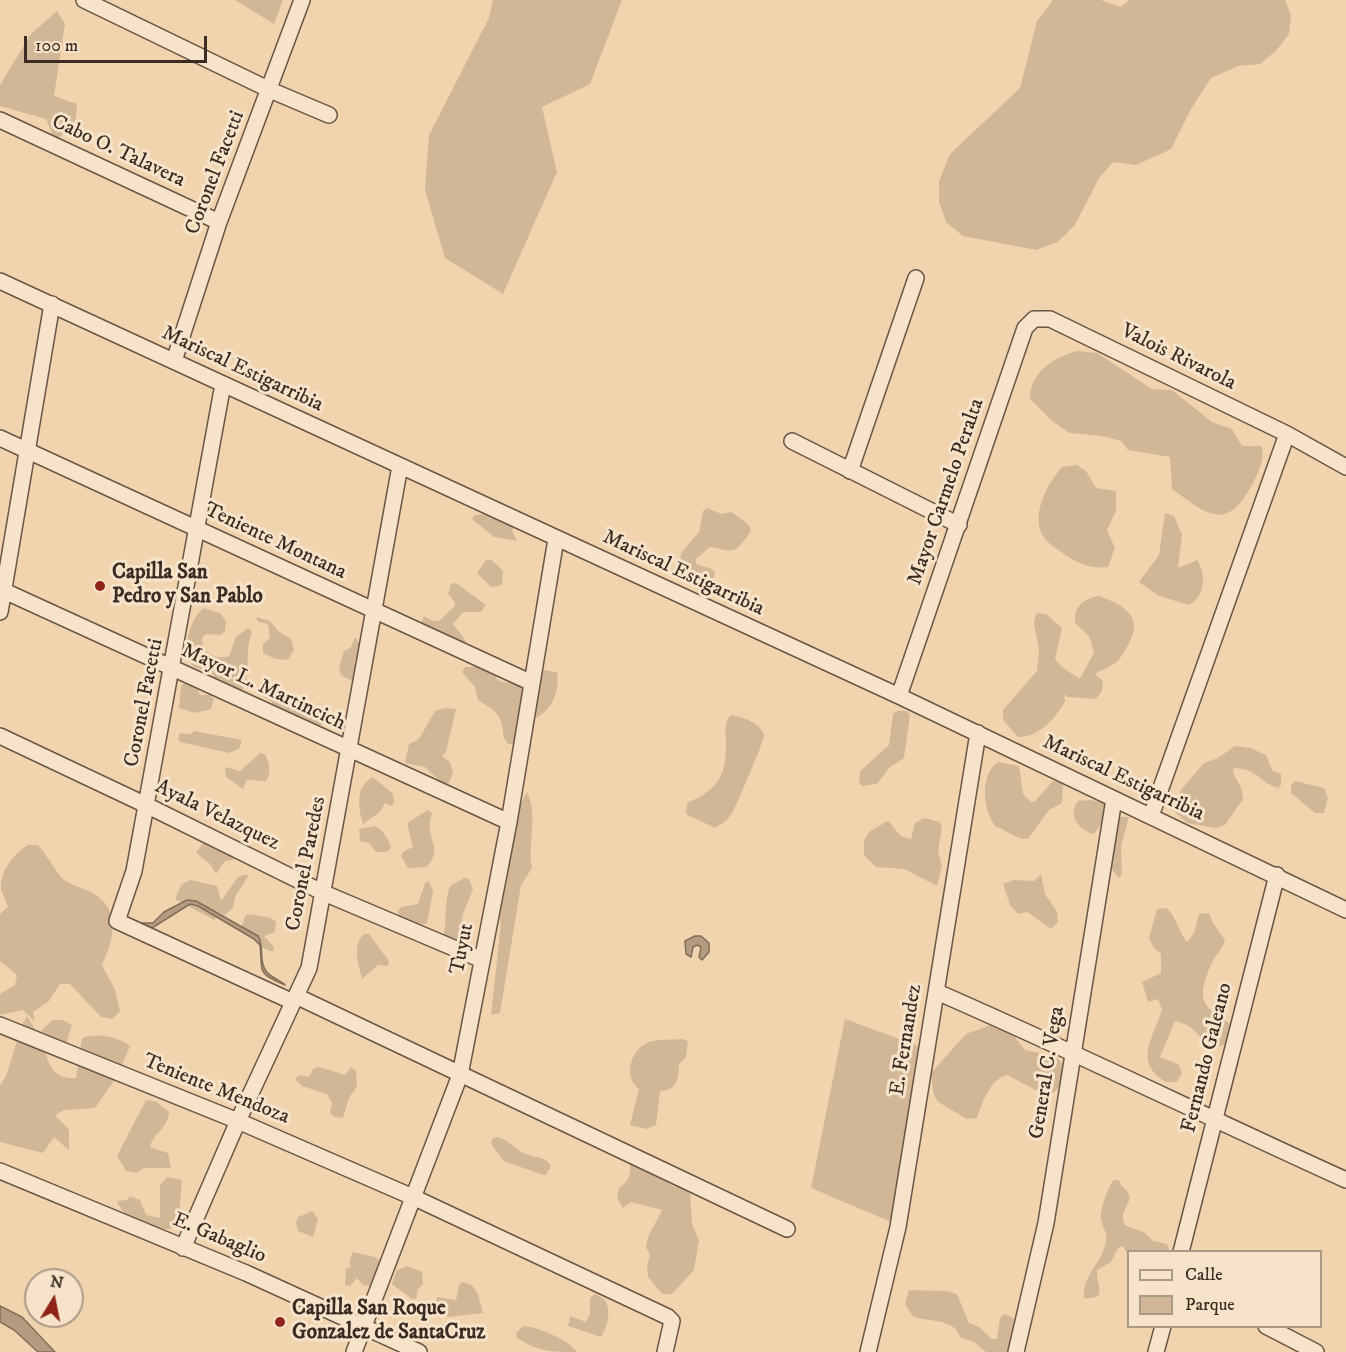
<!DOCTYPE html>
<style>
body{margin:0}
#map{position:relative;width:1346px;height:1352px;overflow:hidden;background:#f1d4ae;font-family:"IM FELL DW Pica",serif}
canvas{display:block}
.legend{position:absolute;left:1127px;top:1250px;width:195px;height:78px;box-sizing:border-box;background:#f6e3ca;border:2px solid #ab9987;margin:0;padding:8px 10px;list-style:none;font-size:18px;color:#3a2b23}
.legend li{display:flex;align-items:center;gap:12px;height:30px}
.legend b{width:30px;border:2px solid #ab9987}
.north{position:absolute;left:24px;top:1268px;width:60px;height:60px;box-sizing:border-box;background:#f6e3ca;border:2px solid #ab9987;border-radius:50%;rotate:10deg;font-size:16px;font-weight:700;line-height:24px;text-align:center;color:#3a2b23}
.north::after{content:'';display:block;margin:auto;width:21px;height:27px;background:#8f2418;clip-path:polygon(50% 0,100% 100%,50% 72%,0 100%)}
.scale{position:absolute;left:24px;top:36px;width:183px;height:27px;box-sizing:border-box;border:3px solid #3a2b23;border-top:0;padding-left:8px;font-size:18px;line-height:21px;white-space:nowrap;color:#3a2b23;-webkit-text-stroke:4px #f6e3ca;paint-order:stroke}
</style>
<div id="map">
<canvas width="1346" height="1352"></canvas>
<ul class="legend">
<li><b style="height:8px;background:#f6e3ca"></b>Calle</li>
<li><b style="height:16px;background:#d2b796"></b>Parque</li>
</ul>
<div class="north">N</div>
<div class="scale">100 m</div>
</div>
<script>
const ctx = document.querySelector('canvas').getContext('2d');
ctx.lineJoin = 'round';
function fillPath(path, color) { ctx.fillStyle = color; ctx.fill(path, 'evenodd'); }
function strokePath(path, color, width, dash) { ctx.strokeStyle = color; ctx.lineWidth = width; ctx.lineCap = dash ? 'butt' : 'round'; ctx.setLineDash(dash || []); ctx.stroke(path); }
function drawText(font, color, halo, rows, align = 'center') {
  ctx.font = font + ' "IM FELL DW Pica",serif'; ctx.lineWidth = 6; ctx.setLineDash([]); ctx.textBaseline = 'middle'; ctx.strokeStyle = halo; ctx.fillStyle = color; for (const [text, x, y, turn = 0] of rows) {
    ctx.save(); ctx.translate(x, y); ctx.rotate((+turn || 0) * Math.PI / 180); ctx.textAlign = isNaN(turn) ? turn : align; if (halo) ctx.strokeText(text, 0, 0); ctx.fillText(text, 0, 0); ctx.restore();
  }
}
fillPath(new Path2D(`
 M235 0H283L274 24Z
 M493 0H622L590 84 542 107 557 172 503 294 445 258 425 190 429 135 489 18Z
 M1053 0H1101L1121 7 1129 0H1285L1291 15 1289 34 1276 51 1260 64 1238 66 1211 78 1191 109 1171 149 1136 165 1113 162 1099 178 1075 225 1058 242 1036 250 963 236 946 222 939 202V181L950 154 1020 88 1037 21Z
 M57 11 65 24 54 96 77 104 75 126 55 140 46 119 0 106V85L31 34Z
 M1077 351 1097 353 1152 389 1172 390 1212 422 1232 429 1242 446H1262C1264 462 1259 471 1252 485 1226 533 1207 514 1172 489L1170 457 1128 450 1121 441 1102 436 1070 433 1052 421 1030 399C1029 373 1054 357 1077 351Z
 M1077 465 1086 471 1096 488 1116 491V511L1107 530 1115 548 1108 567C1091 569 1078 564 1064 554 1057 549 1048 544 1043 536 1030 516 1048 482 1062 467Z
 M707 508 721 514 732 512 749 525 751 531C734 555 736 552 710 547L696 559V564L712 569 715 573 708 592 703 593 688 581 679 562 682 552 699 532 703 511Z
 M1165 513 1174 516 1182 535 1178 568 1197 560C1207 575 1205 596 1189 605L1159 596 1139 582 1159 555Z
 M489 514 517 522 512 530 517 541 494 537 472 519 475 515Z
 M486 560H492L503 571 502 585 491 587 477 573Z
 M456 583 486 605 481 612H463L453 624 466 641 463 645 421 624 424 616 433 621H439L454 607 455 602 448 594 451 584Z
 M1099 596C1125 606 1145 616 1127 647 1123 653 1119 662 1112 665 1107 669 1101 670 1095 674L1103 681 1102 691 1096 699 1067 697 1064 694 1065 702C1054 719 1040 737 1018 737L1003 720V710L1037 671 1039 651 1034 623 1036 613 1046 614 1062 628 1055 659 1063 668 1080 679 1094 652 1089 636 1075 623C1074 606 1083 599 1099 596Z
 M204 608 220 613 226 621 225 631 221 635 206 634 202 638 203 648C209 655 219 660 229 656L236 637 248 628 252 632C243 655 253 673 241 693L218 685 211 671C205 669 197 670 192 665 179 653 191 616 204 608Z
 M256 617 270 621 278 631 291 639 294 649 288 660 275 659 263 653V644L270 638 268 624 258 622Z
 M355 637 362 648 354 662 357 670 354 682 341 675 339 667 344 651 351 647Z
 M484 664 494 671 497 680 507 683 510 679 542 670 557 672C561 690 551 712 535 718L520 713 519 734 514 744H508C502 737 504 734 502 725 499 711 489 707 478 700L475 687 462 672 465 667H480Z
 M189 679 196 686 200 695H210L214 699 211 709 195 713 179 708 181 686Z
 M266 688 282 691 287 700 295 703 308 701 322 713 323 724 318 727 272 707V702L265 698 262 691Z
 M445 708 456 709 446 752 442 756 450 762 453 773 449 783 444 785 425 767 405 763 409 744 419 739 435 711Z
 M897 711H907L910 715 904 758 890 767 877 784 862 786 859 782 860 771 889 745 893 714Z
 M731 715C741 716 763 724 764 736 764 741 736 807 732 813 728 820 722 824 715 828L686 814 687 803C720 789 727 774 726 737 725 729 725 721 731 715Z
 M194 731 242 740 239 749 229 753 180 742 178 738 180 733 191 734Z
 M1235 746 1251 748 1266 755 1272 770 1281 774V785L1278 788C1258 782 1261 770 1234 768L1233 773 1241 787 1243 799 1225 825 1215 828 1187 823 1174 811 1180 791 1204 763 1218 758Z
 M260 753 265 754C269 763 272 772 266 781L247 780 243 789 226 777 225 767 240 771Z
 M998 762 1019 766 1023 794 1031 802 1035 801 1053 781 1063 783 1062 803 1049 810 1028 839C1017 840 1007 830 996 827 983 811 979 775 998 762Z
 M373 777 393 794 394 804 390 806 385 803 380 812 363 824C358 808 355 786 373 777Z
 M1295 781 1324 788 1328 798 1324 813H1315L1291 793V785Z
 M527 792C539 817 527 841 532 868L521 885 500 1013 491 1015 501 923 497 902 518 810Z
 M1090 800 1108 803 1109 813 1094 834C1079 831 1067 815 1078 801Z
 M428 810 432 813C431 818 429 824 430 829 431 845 441 849 427 867L408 868 401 856 403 852 413 847 407 823Z
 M1119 817H1129L1121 846 1122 874 1119 878 1108 864 1112 831Z
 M924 818 939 822 942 826 938 852 942 866 937 886 904 869 876 867 864 855V840L870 831 888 821 901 836 911 839 915 823Z
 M375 826C383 830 389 839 391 848L387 852H376L369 843 360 841 359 829Z
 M204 842 233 854V860L225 861 216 874 210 864 196 853Z
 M28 845H38C47 855 53 868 62 878 70 886 82 887 91 892 122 909 114 939 102 965L115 990 120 1011 112 1019 101 1017 70 984H60L49 1001 33 1012 35 1022 23 1010 0 1015V994L15 985 17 975 0 961V914L8 907C6 901 3 895 1 889 0 871 14 853 28 845Z
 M1041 874 1045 894 1057 912 1058 922 1051 929 1028 912 1018 914 1010 905 1003 884 1013 880 1034 881Z
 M243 875H249L235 897 233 908 224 916 221 913 214 920 175 899 181 885 190 880 217 886 221 901 238 877Z
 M464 878 469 879 473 889 463 914 459 938 456 943 444 935C447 918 444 902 450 886Z
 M429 881 433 891 427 923C416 928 408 923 399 917L398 911 401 907 418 904 425 883Z
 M1167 908C1177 918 1178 931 1187 942L1194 933 1199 914 1209 913 1213 923 1225 940C1222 950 1215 955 1211 965 1197 996 1200 1007 1229 1023L1232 1033 1228 1043 1217 1047 1208 1046C1197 1034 1192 1024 1175 1021L1160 1057 1178 1064 1182 1073 1177 1082H1166C1132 1062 1154 1038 1162 1009L1158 999 1148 1002 1142 982 1161 973V954L1154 948 1149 938 1157 909Z
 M250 914 271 918 276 922 275 932 264 936 274 947 273 952 263 948 241 930 245 916Z
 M364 934H369L389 961 388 966 378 965 362 979C359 963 351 947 364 934Z
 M27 1016 38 1034 52 1020H63L72 1025 66 1044 49 1036 43 1045C49 1064 52 1079 76 1078L82 1038C97 1033 117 1036 130 1046L118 1075 95 1108 64 1110 55 1115 69 1130V1150L54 1137 43 1153 0 1142V1085L6 1076 22 1025Z
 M845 1019 921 1047 891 1222 811 1188Z
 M996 1023 1006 1026 1025 1050 1055 1056 1063 1064C1063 1079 1061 1091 1047 1096L1007 1075C989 1080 983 1102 977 1118L966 1119C940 1100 931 1108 932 1072L966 1034Z
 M682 1039 688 1041 686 1057 679 1064C678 1079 678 1090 660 1091L656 1125 646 1129 630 1125 639 1089C621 1076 632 1045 653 1041 662 1039 673 1040 682 1039Z
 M319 1067 345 1075 351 1067 356 1071 357 1086 349 1098 343 1118 334 1117 330 1113 332 1103 327 1094 302 1086 295 1079 299 1075 309 1077 314 1068Z
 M146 1100 157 1102 169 1112C168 1129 153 1133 150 1147L168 1153 171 1168H144L136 1173 126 1171 117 1156Z
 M497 1137C508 1139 512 1147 522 1152 532 1158 545 1155 551 1166L546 1175 540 1174 504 1161 491 1144 492 1139Z
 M630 1162 657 1171 672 1186 682 1188 690 1194 692 1224 699 1240 694 1270 672 1294H662L648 1277 647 1266 650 1256 646 1247 648 1237 662 1210 631 1202 623 1208 617 1198 619 1188C629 1181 631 1175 630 1162Z
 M167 1177 182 1180 179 1217 170 1229C153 1229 122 1219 117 1201L127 1200 130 1196 140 1200 146 1215 160 1218V1185Z
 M1114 1180H1119L1121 1185C1142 1202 1116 1206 1125 1225L1145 1233 1153 1241 1167 1244 1169 1250 1128 1252V1255L1123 1246 1118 1248 1111 1262 1097 1270C1096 1286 1109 1300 1084 1298 1082 1275 1103 1262 1106 1241 1108 1233 1102 1227 1101 1219 1099 1213 1109 1183 1114 1180Z
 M312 1211 318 1219 313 1237 298 1231 296 1222 298 1217Z
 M353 1252 375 1257 383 1263 379 1278 371 1286 363 1285 357 1278 350 1286 345 1285 346 1269 351 1267 349 1262Z
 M407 1266 422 1272 423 1284 418 1289 416 1299H412L392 1284 397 1270Z
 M463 1282 472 1285 478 1294 483 1313 448 1317 435 1307 437 1297 456 1300 459 1285Z
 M909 1290 946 1291 957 1294 969 1323 979 1327 992 1339H997L1000 1318 1004 1314 1024 1323 1028 1333 1013 1347H1008L1007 1352H986L974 1342 960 1337C954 1318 929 1322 913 1317L905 1304Z
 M595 1294 604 1299C612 1310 608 1326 601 1337L568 1326 570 1316 586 1322 590 1313V1298Z
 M523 1326C536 1326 571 1341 577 1352 551 1352 539 1352 517 1338L516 1333Z`), '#d2b796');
const water = new Path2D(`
 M187 900 196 901 258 936C265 948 258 960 266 971 271 978 281 980 285 985 256 973 263 972 260 945L254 939 198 906 190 904 152 928 134 923H153L164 912Z
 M695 936H701L709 943V952L702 960 699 957 701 947 697 945 693 947 691 957 686 954 685 941Z
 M0 1306 22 1317 55 1352H38L14 1330 0 1322Z`);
fillPath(water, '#b39b7f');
strokePath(water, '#836e5a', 1.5);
const minor = new Path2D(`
 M84 0 270 90 329 115
 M0 120 219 222
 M0 281 899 696 1346 910
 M174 361 219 222 302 0
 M223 384 134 871 117 921 293 1002
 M0 438 532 683
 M792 441 959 525
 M850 471 916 278
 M0 589 509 822
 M0 612 52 304
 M899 696 1025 328 1034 319H1050L1287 434 1346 467
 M0 736 146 805 324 893 482 960
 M1151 816 1287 434
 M937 992C1075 1052 1209 1118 1346 1180
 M296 996 787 1229
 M0 1025 238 1121 415 1198 668 1317 672 1321 665 1352
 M0 1171 246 1273 419 1352
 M183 1248 238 1121 309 968 400 466
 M1181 1252 1277 875
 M1266 1326 1316 1352
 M354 1352 460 1075 509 822 556 539
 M868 1352 898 1227 978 733
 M1016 1352 1046 1223 1114 799
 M1156 1352 1163 1326`);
strokePath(minor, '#685546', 18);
strokePath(minor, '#f6e3ca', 15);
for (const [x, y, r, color] of [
 [100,586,6,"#8f2418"],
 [280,1322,6,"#8f2418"]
]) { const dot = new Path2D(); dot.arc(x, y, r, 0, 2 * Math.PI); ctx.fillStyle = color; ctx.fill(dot); strokePath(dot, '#f6e3ca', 2); }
drawText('21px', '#3a2b23', '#f6e3ca', [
 ["Cabo O. Talavera",118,152,25],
 ["Coronel Facetti",216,173,-69],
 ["Valois Rivarola",1178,358,26],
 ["Mariscal Estigarribia",242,370,25],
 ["Mayor Carmelo Peralta",947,492,-71],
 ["Teniente Montana",275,542,25],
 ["Mariscal Estigarribia",683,574,25],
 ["Mayor L. Martincich",263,688,25],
 ["Coronel Facetti",145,703,-79],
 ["Mariscal Estigarribia",1123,779,25],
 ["Ayala Velazquez",217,816,26],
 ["Coronel Paredes",307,864,-79],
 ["Tuyut",463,949,-79],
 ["E. Fernandez",907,1040,-81],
 ["Fernando Galeano",1208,1058,-76],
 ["General C. Vega",1048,1073,-81],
 ["Teniente Mendoza",216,1090,22],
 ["E. Gabaglio",219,1239,23]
]);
drawText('bold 21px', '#3a2b23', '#f6e3ca', [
 ["Capilla San",112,574],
 ["Pedro y San Pablo",112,598],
 ["Capilla San Roque",292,1310],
 ["Gonzalez de SantaCruz",292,1334]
], 'left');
</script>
